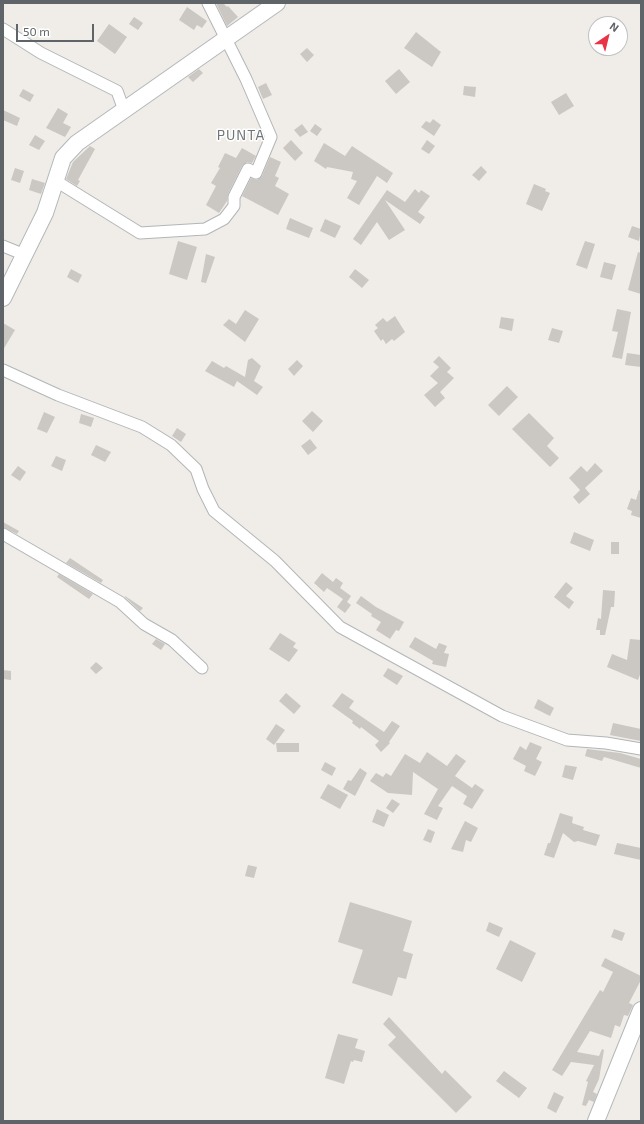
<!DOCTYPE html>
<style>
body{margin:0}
#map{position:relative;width:644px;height:1124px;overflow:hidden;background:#f0ece7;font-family:"Exo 2",sans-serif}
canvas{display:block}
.frame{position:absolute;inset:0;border:4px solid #5e6467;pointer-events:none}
.north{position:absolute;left:588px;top:16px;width:40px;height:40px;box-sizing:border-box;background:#fff;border:1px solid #bfc1c2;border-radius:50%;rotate:35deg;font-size:11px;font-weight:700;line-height:16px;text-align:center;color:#5e6467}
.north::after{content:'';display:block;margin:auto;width:14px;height:18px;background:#e93445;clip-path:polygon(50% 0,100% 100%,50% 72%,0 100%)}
.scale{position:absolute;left:16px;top:24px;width:78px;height:18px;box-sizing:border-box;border:2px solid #5e6467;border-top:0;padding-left:5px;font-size:12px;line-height:14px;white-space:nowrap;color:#5e6467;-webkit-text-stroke:3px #fff;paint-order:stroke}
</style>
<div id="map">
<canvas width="644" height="1124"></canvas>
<div class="frame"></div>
<div class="north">N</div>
<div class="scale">50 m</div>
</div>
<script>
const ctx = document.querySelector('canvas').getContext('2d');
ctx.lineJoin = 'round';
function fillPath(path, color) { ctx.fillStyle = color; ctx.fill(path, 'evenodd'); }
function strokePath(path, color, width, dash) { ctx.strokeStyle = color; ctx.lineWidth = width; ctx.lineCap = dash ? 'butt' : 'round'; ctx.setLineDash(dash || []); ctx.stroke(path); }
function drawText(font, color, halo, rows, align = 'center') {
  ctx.font = font + ' "Exo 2",sans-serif'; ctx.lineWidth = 3; ctx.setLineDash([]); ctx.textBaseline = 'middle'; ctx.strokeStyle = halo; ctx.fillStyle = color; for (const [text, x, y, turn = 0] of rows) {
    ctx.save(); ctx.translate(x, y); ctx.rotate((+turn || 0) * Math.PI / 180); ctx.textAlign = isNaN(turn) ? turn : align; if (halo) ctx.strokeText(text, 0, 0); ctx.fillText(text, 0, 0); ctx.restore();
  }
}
fillPath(new Path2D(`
 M216 3H223L227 7 228 6 238 17 227 26Z
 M187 7 207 21 202 28 197 25 194 30 179 20Z
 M134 17 143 23 138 30 129 24Z
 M109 24 127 37 115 54 97 41Z
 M416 32 441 52 432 67 404 48Z
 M307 48 314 55 307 62 300 54Z
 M199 69 203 73 193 82 188 77Z
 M399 69 410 82 396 94 385 81Z
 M266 83 272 95 263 99 258 87Z
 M464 86 476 87 475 97 463 95Z
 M23 89 34 95 30 102 19 96Z
 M566 93 574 106 559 115 551 102Z
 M58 108 68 114 63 123 71 127 65 137 46 128Z
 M3 110 20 118 17 126 3 120Z
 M433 119 441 125 434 136 421 127 426 121 430 123Z
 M302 124 308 132 300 137 294 130Z
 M315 124 322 129 317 136 310 131Z
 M35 135 45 141 39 150 29 145Z
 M291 140 303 153 295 161 283 148Z
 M427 140 435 146 429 154 421 149Z
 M324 143 345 156 352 146 393 173 387 183 377 176 359 205 347 198 357 181 351 179 353 172 327 167 326 169 314 161Z
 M90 146 95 149 78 180 80 181 77 186 66 179 73 162Z
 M242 148 256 156 252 163 247 162 242 166 228 194 227 201 219 213 206 205 216 186 211 183 220 168 218 167 225 153 236 158Z
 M270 157 281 162 275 176 279 178 275 186 289 194 278 215 242 196 251 178 257 180 262 176Z
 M481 166 487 172 479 181 472 175Z
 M15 168 24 171 20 183 11 180Z
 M32 179 45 183 41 194 29 190Z
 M534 184 546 189 545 191 550 193 542 211 526 204Z
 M415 189 419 193 421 190 430 196 418 212 425 217 420 224 385 200 405 230 389 240 377 222 361 245 353 239 387 190 405 202Z
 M290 218 313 228 309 238 286 229Z
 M325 219 341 226 335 238 320 231Z
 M632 226 641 229 639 241 628 237Z
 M178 241 197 247 187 280 169 274Z
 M585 241 595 244 587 269 576 265Z
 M638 252 641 253V294L628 290Z
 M206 254 215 257 206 283 201 282Z
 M604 262 616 265 612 280 600 277Z
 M71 269 82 275 78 283 67 277Z
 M355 269 369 280 362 288 349 277Z
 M617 309 631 312 622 359 612 357 618 332 612 331Z
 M245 310 259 319 245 342 223 325 229 319 236 324Z
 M395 316 405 332 394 341 392 339 386 344 383 339 381 341 374 331 378 328 375 325 383 318 387 322Z
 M501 317 514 319 512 331 499 328Z
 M3 323 15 330 3 350Z
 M552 328 563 331 559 343 548 340Z
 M627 353 641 355V367L625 365Z
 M439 356 451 368 447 372 454 378 440 392 445 398 435 407 424 395 438 383 430 376 439 367 433 362Z
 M252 358 261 366 254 381 263 387 257 395 237 381 234 387 205 371 212 361 224 368 226 366 245 377 248 360Z
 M297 360 303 366 294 376 288 369Z
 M507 386 518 397 499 416 488 405Z
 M312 411 323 421 313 432 302 421Z
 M44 412 55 417 47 433 37 429Z
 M529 413 554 438 547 446 559 458 550 467 512 429Z
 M81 414 94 418 91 427 79 423Z
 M177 428 186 434 181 442 172 436Z
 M310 439 317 448 308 455 301 446Z
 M96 445 111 452 105 462 91 455Z
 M56 456 66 460 62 471 51 466Z
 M595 463 603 471 585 488 590 494 579 504 573 497 580 490 569 478 581 466 587 472Z
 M18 466 26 472 20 481 11 475Z
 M639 490 641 491V518L631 515 632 511 627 509 631 498 636 500Z
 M3 522 19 531 17 534 3 527Z
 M574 532 594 540 590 551 570 543Z
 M611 542H619V554H611Z
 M70 558 103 580 101 583 66 563Z
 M322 573 333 582 336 578 343 583 340 588 351 596 347 602 351 605 345 613 337 607 343 599 327 588 324 592 314 583Z
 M59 574 93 594 89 599 57 577Z
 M566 582 573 588 566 596 574 602 569 609 554 597Z
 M603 590 615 591 614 607H611L605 635H600V630H596L598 618 601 619Z
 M125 596 143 608 140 611 125 597Z
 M361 596 376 607 404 622 399 631 396 630 390 639 376 630 381 622 371 616 372 614 356 603Z
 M280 633 296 643 293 647 298 650 289 662 269 649Z
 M415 637 436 649 439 643 447 646 444 653 449 654 446 667 432 664 433 661 409 647Z
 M156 639 165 644 161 650 152 644Z
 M630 639 641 640V672L638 680 607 667 612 654 627 660Z
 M96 662 103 668 96 674 90 668Z
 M388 668 403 676 397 685 383 676Z
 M3 670 11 671V680L3 679Z
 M286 693 301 706 294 714 279 701Z
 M342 693 354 701 349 708 384 732 392 721 400 726 389 742 390 743 381 752 375 745 379 741 361 727 360 729 352 723 353 721 332 706Z
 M538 699 554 708 550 716 534 708Z
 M613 723 641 729V741L610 735Z
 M276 724 285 730 274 745 266 739Z
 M530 742 542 747 536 759 542 762 535 776 524 771 526 766 513 759 520 746 526 750Z
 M276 743H299V752H277Z
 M587 749 620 753 641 759V768L604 757 602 761 585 756Z
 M427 752 447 766 456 754 466 761 455 776 472 788 475 784 484 790 472 809 463 804 467 796 452 786 438 806 443 808 437 820 424 814 438 789 413 772 412 795 388 793 370 781 376 773 383 777 386 773 391 776 405 754 420 763Z
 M325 762 336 768 332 776 321 770Z
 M565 765 577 767 573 780 562 777Z
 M360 768 367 773 355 796 343 789 348 780 351 781Z
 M328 784 348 795 340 809 320 798Z
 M392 799 400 804 393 813 386 808Z
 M377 809 389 815 384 827 372 822Z
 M560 813 573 817 572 823 584 827 583 830 600 835 596 846 578 841 574 842 563 833 554 858 544 855 548 843H550Z
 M465 821 478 828 471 842 466 840 463 852 451 849Z
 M428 829 435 832 431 843 423 840Z
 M617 843 641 848V860L614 854Z
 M248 865 257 867 254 878 245 876Z
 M350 902 412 921 403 951 413 954 406 979 398 977 392 996 352 983 363 950 338 942Z
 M489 922 503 928 499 937 486 931Z
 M614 929 625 933 622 941 611 937Z
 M510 940 536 953 522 982 496 969Z
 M605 958 641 976V980L629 1003 633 1005 628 1016 624 1015 620 1027 615 1025 611 1038 590 1031 577 1052 599 1056 602 1049 604 1050 599 1079 593 1092 597 1094 594 1102 589 1100 586 1106 582 1105 588 1082 586 1081 594 1065 571 1062 562 1076 552 1070 600 990 603 992 613 972 601 966Z
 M389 1017 442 1074 445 1070 472 1097 456 1113 388 1045 396 1037 383 1024Z
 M338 1034 358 1039 355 1048 365 1051 362 1062 354 1060 353 1062 351 1061 344 1084 325 1078Z
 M504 1071 527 1088 519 1098 496 1081Z
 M554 1092 564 1097 556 1113 547 1108Z`), '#cbc7c3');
const street = new Path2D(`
 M3 29 41 53 117 91 124 110
 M56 181 140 233 205 229 224 219 234 206V197L248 169 256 173 271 137 246 79 208 3
 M3 246 25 255
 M3 370 58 395 142 427 171 445 196 469 203 489 214 511 275 561 340 627 502 716 567 740 606 743 641 749
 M3 534 120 602 144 624 172 640 202 668`);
const secondary = new Path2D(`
 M3 298 45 213 63 158 77 143 277 3
 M596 1121 641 1010`);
strokePath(street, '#b2b6b9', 13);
strokePath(secondary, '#b3b8bb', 18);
strokePath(street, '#fff', 11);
strokePath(secondary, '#fff', 16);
ctx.letterSpacing = '1px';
drawText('14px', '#6f7679', '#fff', [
 ["PUNTA",241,135]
]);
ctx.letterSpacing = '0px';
</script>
